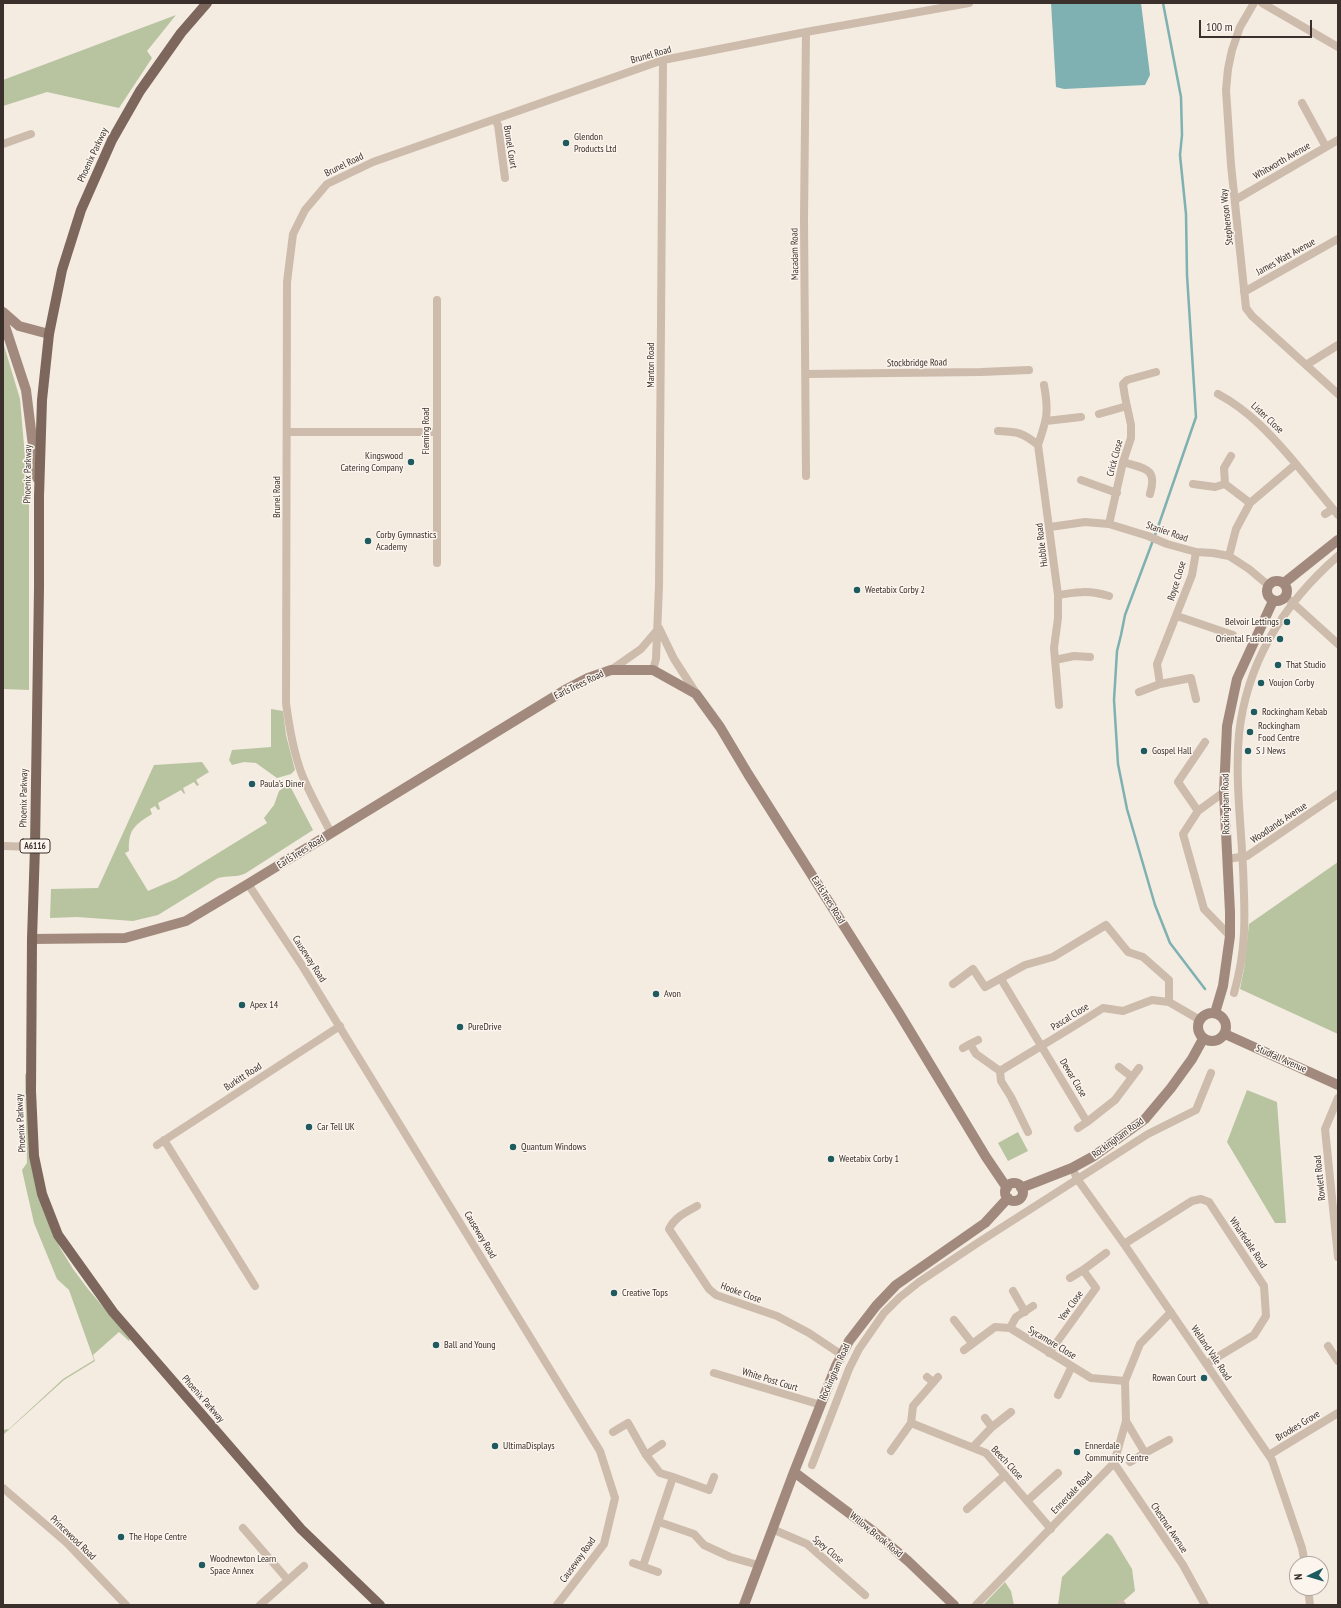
<!DOCTYPE html>
<style>
body{margin:0}
#map{position:relative;width:1341px;height:1608px;overflow:hidden;background:#f4ebe1;font-family:"PT Sans Narrow",sans-serif}
canvas{display:block}
.frame{position:absolute;inset:0;border:4px solid #3b302b;pointer-events:none}
.north{position:absolute;left:1289px;top:1556px;width:40px;height:40px;box-sizing:border-box;background:#fbf5ee;border:1px solid #aea6a0;border-radius:50%;rotate:265deg;font-size:11px;font-weight:700;line-height:16px;text-align:center;color:#3b302b}
.north::after{content:'';display:block;margin:auto;width:14px;height:18px;background:#1f5a5e;clip-path:polygon(50% 0,100% 100%,50% 72%,0 100%)}
.scale{position:absolute;left:1199px;top:20px;width:113px;height:18px;box-sizing:border-box;border:2px solid #3b302b;border-top:0;padding-left:5px;font-size:12px;line-height:14px;white-space:nowrap;color:#3b302b;-webkit-text-stroke:3px #fbf5ee;paint-order:stroke}
</style>
<div id="map">
<canvas width="1341" height="1608"></canvas>
<div class="frame"></div>
<div class="north">N</div>
<div class="scale">100 m</div>
</div>
<script>
const ctx = document.querySelector('canvas').getContext('2d');
ctx.lineJoin = 'round';
function fillPath(path, color) { ctx.fillStyle = color; ctx.fill(path, 'evenodd'); }
function strokePath(path, color, width, dash) { ctx.strokeStyle = color; ctx.lineWidth = width; ctx.lineCap = dash ? 'butt' : 'round'; ctx.setLineDash(dash || []); ctx.stroke(path); }
function drawText(font, color, halo, rows, align = 'center') {
  ctx.font = font + ' "PT Sans Narrow",sans-serif'; ctx.lineWidth = 3; ctx.setLineDash([]); ctx.textBaseline = 'middle'; ctx.strokeStyle = halo; ctx.fillStyle = color; for (const [text, x, y, turn = 0] of rows) {
    ctx.save(); ctx.translate(x, y); ctx.rotate((+turn || 0) * Math.PI / 180); ctx.textAlign = isNaN(turn) ? turn : align; if (halo) ctx.strokeText(text, 0, 0); ctx.fillText(text, 0, 0); ctx.restore();
  }
}
fillPath(new Path2D(`
 M176 15 147 51 152 58 119 108 47 92 3 106V80Z
 M3 342 20 399 29 503V690L3 689Z
 M271 709 283 711 286 735 295 770 291 774 277 778 256 763 244 762 232 765 229 760 232 750 271 747Z
 M202 762 209 772 196 780 199 785 197 786 194 782 183 788 185 793 184 794 181 790 158 803 160 809 158 810 155 806 150 809 152 814C135 825 128 829 129 851L125 853 148 891 176 879 267 823 264 818 274 805 279 791 289 784 313 830 246 873C237 878 228 875 218 878L158 915 133 921 77 917 50 918 51 889 98 888 154 765Z
 M1338 862V1034L1240 989 1244 969 1249 924Z
 M30 1068 42 1205 59 1246 73 1269 88 1289 130 1339 129 1341 119 1332 93 1355 95 1361 64 1380 3 1435V1430L9 1429 63 1379 94 1360 69 1290 57 1279 34 1223 22 1170 27 1163 25 1075Z
 M1247 1090 1277 1102 1286 1223H1275L1227 1142Z
 M1018 1132 1028 1151 1008 1161 998 1143Z
 M1107 1533 1112 1536 1132 1569 1135 1591 1119 1605H1058L1062 1577Z
 M1005 1582 1011 1591 1014 1605H983Z`), '#b8c4a0');
fillPath(new Path2D(`
 M1051 3H1141L1150 75 1145 85 1064 89 1056 87Z`), '#7fb0b2');
strokePath(new Path2D(`
 M1163 3 1181 97 1182 135 1180 155 1186 214 1187 275 1196 417 1158 527 1125 615 1121 635 1117 651 1114 700 1118 764 1127 809 1155 905 1170 943 1205 989`), '#7fb0b2', 2.5);
strokePath(new Path2D(`
 M1254 3 1240 27 1232 50 1228 69 1226 90 1231 165 1246 308 1252 316 1338 394
 M1262 3 1338 47
 M1302 103 1326 147
 M495 120 498 125 505 178
 M3 144 31 134
 M1235 200 1338 140
 M1244 292 1338 239
 M1306 365 1338 345
 M806 374 981 372 1029 370
 M1044 385C1049 412 1047 419 1038 445L1058 595V618L1054 648 1059 705
 M1218 394C1250 411 1273 437 1296 464
 M1099 414 1127 406
 M1046 421 1081 417
 M998 431C1018 432 1022 432 1038 445
 M287 432H436
 M1123 462C1144 469 1158 467 1150 494
 M806 476 804 219 806 32
 M1081 480 1117 493
 M1193 484 1215 487 1225 484
 M1225 484 1250 503
 M1225 484 1224 468 1231 456
 M1325 514 1333 509 1338 515
 M1109 524 1123 462 1131 438V425L1125 397 1123 384 1127 380 1156 372
 M1050 527 1085 522 1109 524 1148 536 1167 544 1196 552 1213 553 1229 556 1249 569 1268 585
 M1229 556 1236 529 1250 503 1296 464 1333 509
 M437 563V300
 M1058 595C1080 592 1087 590 1109 596
 M1285 596 1338 644
 M1177 616 1233 635
 M1055 660 1074 656 1090 657
 M611 670 641 649 659 628 674 659 696 693
 M653 670 656 659 659 586 663 60
 M1160 684 1157 664 1192 575 1196 552
 M1139 692 1160 684 1191 678 1196 699
 M1224 792 1198 811 1183 834 1204 909 1230 936
 M1198 811 1178 782 1205 742
 M331 833C321 813 309 793 301 772 293 750 289 726 286 703L287 282 293 234 305 210 327 184 373 162 663 60 806 32 969 3
 M3 846 35 847
 M1227 859 1247 856 1338 794
 M248 884 301 964 600 1451 615 1498 604 1544 557 1605
 M1001 979 1087 1122 1115 1100 1139 1068
 M953 984 973 969 985 987 1025 965 1053 957 1106 925 1128 952 1143 957 1169 980V1002
 M1234 993C1247 948 1245 914 1243 868 1241 824 1235 778 1239 734 1247 661 1283 604 1338 556
 M970 1044 978 1040
 M963 1048 970 1044 976 1054 1000 1071
 M1119 1067 1132 1077
 M1338 1098 1325 1129 1338 1257
 M1078 1128 1087 1122
 M1028 1132 1011 1097 1001 1081 1000 1071C1034 1050 1069 1030 1103 1008L1123 1011 1152 1000 1169 1002 1200 1020
 M164 1140 255 1286
 M157 1145 340 1026
 M1072 1168 1078 1180 1124 1244 1272 1460 1302 1548 1305 1564
 M697 1206C686 1212 675 1217 669 1229L709 1289 716 1295 777 1316 809 1333 842 1355
 M1124 1244 1192 1201 1201 1199 1209 1202 1264 1286 1266 1316 1254 1335 1206 1364
 M1070 1278 1083 1270
 M1013 1291 1025 1312
 M954 1320 972 1343
 M1010 1328 1016 1317 1033 1306
 M1328 1346 1338 1361
 M964 1350 995 1327 1010 1328 1091 1378 1125 1381
 M1049 1353 1096 1288 1083 1270 1106 1253
 M714 1373 821 1405
 M927 1377 933 1382
 M1058 1395 1072 1366
 M985 1418 992 1427
 M1126 1421 1145 1453 1169 1440
 M911 1423 986 1453 1051 1529
 M613 1432 628 1423 646 1455 660 1473 673 1477 643 1566
 M973 1447 992 1427 1011 1412
 M891 1451 911 1423 913 1406 938 1377
 M646 1455 662 1444
 M1269 1455 1338 1413
 M1130 1462 1145 1453
 M1114 1463 1183 1565 1205 1605
 M812 1465 849 1369 859 1349 884 1313 899 1298 919 1282 979 1242 1148 1134 1196 1110 1211 1073
 M673 1477 709 1490 714 1477
 M3 1488 67 1543 126 1605
 M1027 1501 1058 1473
 M967 1509 1005 1475
 M659 1522 694 1534 704 1545 730 1557 758 1565
 M243 1528 288 1580
 M772 1529 807 1544 865 1595
 M633 1563 658 1572
 M1308 1588 1310 1605
 M1121 1604 1122 1605
 M260 1605 304 1566
 M976 1605 1114 1463 1126 1421 1125 1381 1140 1344 1171 1312`), '#cdbbac', 8);
strokePath(new Path2D(`
 M3 312 19 326 49 334
 M3 320 26 390 37 478
 M1267 591a10 10 0 1 1 20 0a10 10 0 1 1-20 0Z
 M1284 583 1338 540
 M32 939 125 938 186 921 248 884 565 690 588 678 611 670H653L696 694 720 727 748 774 899 1013 986 1157 1007 1188
 M1198 1027a14 14 0 1 1 28 0a14 14 0 1 1-28 0Z
 M1215 1013 1223 986 1230 936V912L1224 792 1227 726 1237 679 1273 601
 M1225 1034 1338 1085
 M1005 1192a9 9 0 1 1 18 0a9 9 0 1 1-18 0Z
 M1021 1188 1072 1168 1094 1156 1145 1119 1171 1088 1192 1059 1203 1039
 M794 1472 873 1531 908 1561 954 1605
 M744 1605 794 1472 836 1366 849 1341 876 1306 896 1285 985 1223 1008 1198`), '#a18a7d', 10);
strokePath(new Path2D(`
 M207 3 181 33 140 91 112 140 81 210 62 270 49 334 42 400 39 496V588L35 847 32 939 31 1091 34 1156 42 1194 58 1235 113 1312 301 1529 380 1605`), '#7d675c', 10);
for (const [x, y, r, color] of [
 [566,143,4,"#1f5a5e"],
 [411,462,4,"#1f5a5e"],
 [368,541,4,"#1f5a5e"],
 [857,590,4,"#1f5a5e"],
 [1287,622,4,"#1f5a5e"],
 [1280,639,4,"#1f5a5e"],
 [1278,665,4,"#1f5a5e"],
 [1261,683,4,"#1f5a5e"],
 [1254,712,4,"#1f5a5e"],
 [1250,732,4,"#1f5a5e"],
 [1144,751,4,"#1f5a5e"],
 [1248,751,4,"#1f5a5e"],
 [252,784,4,"#1f5a5e"],
 [656,994,4,"#1f5a5e"],
 [242,1005,4,"#1f5a5e"],
 [460,1027,4,"#1f5a5e"],
 [309,1127,4,"#1f5a5e"],
 [513,1147,4,"#1f5a5e"],
 [831,1159,4,"#1f5a5e"],
 [614,1293,4,"#1f5a5e"],
 [436,1345,4,"#1f5a5e"],
 [1204,1378,4,"#1f5a5e"],
 [495,1446,4,"#1f5a5e"],
 [1077,1452,4,"#1f5a5e"],
 [121,1537,4,"#1f5a5e"],
 [202,1565,4,"#1f5a5e"]
]) { const dot = new Path2D(); dot.arc(x, y, r, 0, 2 * Math.PI); ctx.fillStyle = color; ctx.fill(dot); strokePath(dot, '#fbf5ee', 1.5); }
for (const [x, y, w] of [
 [35,846,30]
]) { const box = new Path2D(); box.roundRect(x - w / 2, y - 7, w, 14, 3); ctx.fillStyle = '#fbf5ee'; ctx.fill(box); strokePath(box, '#3b302b', 1); }
drawText('bold 9px', '#3b302b', null, [
 ["A6116",35,846]
]);
drawText('10px', '#3b302b', '#fbf5ee', [
 ["Brunel Road",651,55,-16],
 ["Brunel Court",510,147,81],
 ["Phoenix Parkway",93,155,-65],
 ["Whitworth Avenue",1282,161,-30],
 ["Brunel Road",344,165,-26],
 ["Stephenson Way",1227,217,-96],
 ["Macadam Road",795,254,-91],
 ["James Watt Avenue",1286,257,-29],
 ["Stockbridge Road",917,363,-1],
 ["Manton Road",651,365,-90],
 ["Lister Close",1267,418,43],
 ["Fleming Road",426,431,-90],
 ["Crick Close",1115,458,-75],
 ["Phoenix Parkway",28,474,-89],
 ["Brunel Road",277,497,-90],
 ["Stanier Road",1167,532,19],
 ["Hubble Road",1042,545,-97],
 ["Royce Close",1177,581,-73],
 ["EarlsTrees Road",579,685,-26],
 ["Phoenix Parkway",24,798,-89],
 ["Rockingham Road",1226,804,-91],
 ["Woodlands Avenue",1279,823,-34],
 ["EarlsTrees Road",301,852,-32],
 ["EarlsTrees Road",828,900,58],
 ["Causeway Road",309,959,57],
 ["Pascal Close",1070,1017,-32],
 ["Studfall Avenue",1281,1059,24],
 ["Burkitt Road",243,1077,-33],
 ["Dewar Close",1073,1078,59],
 ["Phoenix Parkway",21,1123,-93],
 ["Rockingham Road",1118,1138,-36],
 ["Rowlett Road",1320,1178,-96],
 ["Causeway Road",480,1235,59],
 ["Wharfedale Road",1248,1243,56],
 ["Hooke Close",741,1293,20],
 ["Yew Close",1071,1306,-54],
 ["Sycamore Close",1052,1343,31],
 ["Welland Vale Road",1211,1353,56],
 ["Rockingham Road",835,1372,-66],
 ["White Post Court",770,1380,17],
 ["Phoenix Parkway",203,1399,49],
 ["Brookes Grove",1298,1426,-31],
 ["Beech Close",1007,1463,47],
 ["Ennerdale Road",1072,1493,-46],
 ["Chestnut Avenue",1169,1528,56],
 ["Willow Brook Road",876,1535,39],
 ["Princewood Road",73,1538,44],
 ["Spey Close",828,1550,40],
 ["Causeway Road",578,1560,-54]
]);
drawText('10px', '#3b302b', '#fbf5ee', [
 ["Glendon",574,137],
 ["Products Ltd",574,149],
 ["Kingswood",403,456,"right"],
 ["Catering Company",403,468,"right"],
 ["Corby Gymnastics",376,535],
 ["Academy",376,547],
 ["Weetabix Corby 2",865,590],
 ["Belvoir Lettings",1279,622,"right"],
 ["Oriental Fusions",1272,639,"right"],
 ["That Studio",1286,665],
 ["Voujon Corby",1269,683],
 ["Rockingham Kebab",1262,712],
 ["Rockingham",1258,726],
 ["Food Centre",1258,738],
 ["Gospel Hall",1152,751],
 ["S J News",1256,751],
 ["Paula's Diner",260,784],
 ["Avon",664,994],
 ["Apex 14",250,1005],
 ["PureDrive",468,1027],
 ["Car Tell UK",317,1127],
 ["Quantum Windows",521,1147],
 ["Weetabix Corby 1",839,1159],
 ["Creative Tops",622,1293],
 ["Ball and Young",444,1345],
 ["Rowan Court",1196,1378,"right"],
 ["UltimaDisplays",503,1446],
 ["Ennerdale",1085,1446],
 ["Community Centre",1085,1458],
 ["The Hope Centre",129,1537],
 ["Woodnewton Learn",210,1559],
 ["Space Annex",210,1571]
], 'left');
</script>
